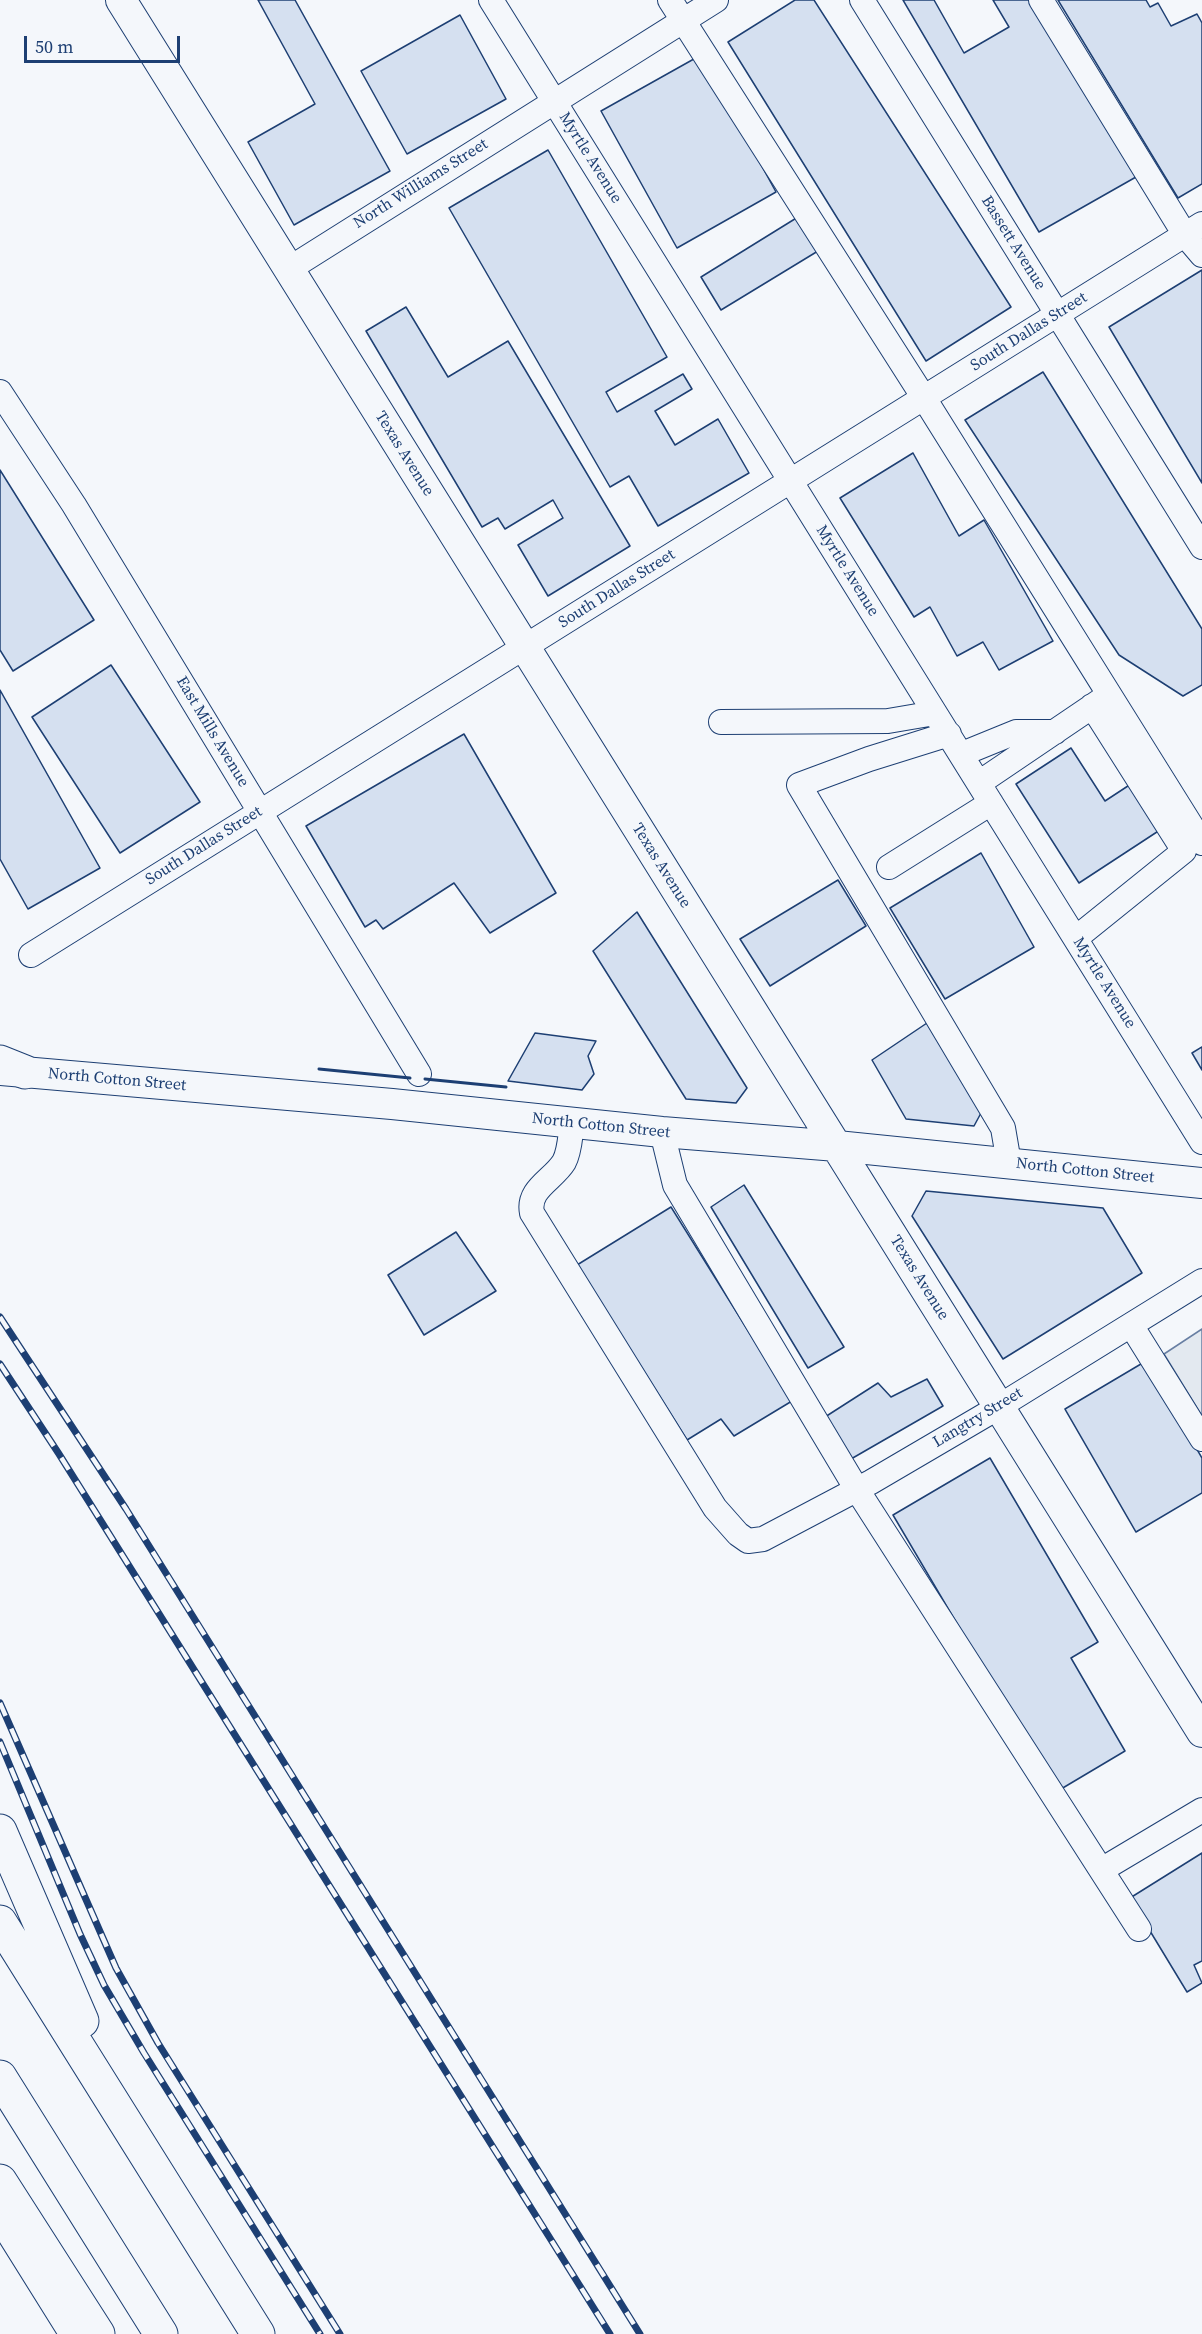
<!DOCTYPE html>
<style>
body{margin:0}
#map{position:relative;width:1202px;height:2334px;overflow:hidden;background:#f4f7fb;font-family:"Source Serif 4",serif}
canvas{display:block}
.scale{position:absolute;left:24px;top:36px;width:156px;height:27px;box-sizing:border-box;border:3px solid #1d3f73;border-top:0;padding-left:8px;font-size:18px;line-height:21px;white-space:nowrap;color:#1d3f73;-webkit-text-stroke:4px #f4f7fb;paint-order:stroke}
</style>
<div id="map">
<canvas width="1202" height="2334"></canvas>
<div class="scale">50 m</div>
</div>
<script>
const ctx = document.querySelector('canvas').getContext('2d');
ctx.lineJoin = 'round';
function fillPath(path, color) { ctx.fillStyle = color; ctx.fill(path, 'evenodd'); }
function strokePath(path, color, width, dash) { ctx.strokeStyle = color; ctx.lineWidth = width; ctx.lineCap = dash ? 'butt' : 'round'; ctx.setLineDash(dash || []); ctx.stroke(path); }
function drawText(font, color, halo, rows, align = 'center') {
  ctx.font = font + ' "Source Serif 4",serif'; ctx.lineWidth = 4.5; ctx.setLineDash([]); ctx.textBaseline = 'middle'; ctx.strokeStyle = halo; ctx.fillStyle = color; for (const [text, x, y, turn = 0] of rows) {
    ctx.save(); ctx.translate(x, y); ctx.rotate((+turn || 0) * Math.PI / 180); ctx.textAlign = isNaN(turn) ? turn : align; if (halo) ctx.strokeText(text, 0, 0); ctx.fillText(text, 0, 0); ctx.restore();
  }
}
const green = new Path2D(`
 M1202 1329V1416L1164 1354Z`);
fillPath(green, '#e3e9f0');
strokePath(green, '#687fa3', 1.5);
const building = new Path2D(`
 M258 0H295L390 171 294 225 248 142 315 104Z
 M795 0H814L1011 307 926 361 728 42Z
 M903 0H934L964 53 1009 27 993 0H1035L1136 177 1039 232Z
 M1058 0H1146L1150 7 1158 3 1171 26 1197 14 1202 23V184L1178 198Z
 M460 15 506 99 407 154 361 71Z
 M701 55 776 192 677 248 601 111Z
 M548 150 667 357 606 392 617 412 683 374 692 389 655 411 675 445 718 419 749 473 658 526 629 476 610 487 449 208Z
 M798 217 818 251 721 310 701 277Z
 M1202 270V483L1109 327Z
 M406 307 448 377 508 341 630 546 548 596 518 545 563 518 553 500 505 529 498 518 482 527 366 331Z
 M1043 372 1202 629V685L1183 696 1119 655 965 420Z
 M913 453 959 536 984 520 1053 641 999 670 983 642 957 656 930 607 914 617 840 498Z
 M0 470 94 620 13 671 0 650Z
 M111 665 200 802 120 853 32 717Z
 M0 690 100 868 28 909 0 859Z
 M464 734 556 893 490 933 454 883 383 929 376 920 365 927 306 826Z
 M1071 748 1105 801 1134 782 1163 828 1079 883 1016 784Z
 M981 853 1034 947 945 999 890 908Z
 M838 880 866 926 770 986 740 939Z
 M637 912 747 1088 736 1103 686 1099 593 951Z
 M927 1023 981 1113 974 1126 906 1119 872 1060Z
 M535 1033 596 1041 588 1056 594 1074 582 1090 508 1081Z
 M1202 1047V1070L1192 1053Z
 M744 1185 844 1347 808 1368 711 1207Z
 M926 1191 1103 1208 1142 1273 1003 1359 912 1216Z
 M671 1207 792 1401 734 1436 721 1419 687 1440 577 1265Z
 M456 1232 496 1291 424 1335 388 1275Z
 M1146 1361 1202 1458V1493L1136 1532 1065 1409Z
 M927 1379 943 1406 851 1459 825 1417 878 1383 891 1397Z
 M990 1458 1098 1642 1071 1658 1125 1751 1056 1792 893 1515Z
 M1202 1853V1961L1194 1965 1202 1983 1187 1992 1130 1898Z`);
fillPath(building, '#d5e0f0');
strokePath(building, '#1d3f73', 1.5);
const minor = new Path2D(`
 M491 0 1202 1142
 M670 0 924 398 1202 843
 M862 0 1202 547
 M1041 0 1185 235 1202 255
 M289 269 716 0
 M0 392 74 505 419 1074
 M721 722 888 721 935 713
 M949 734 869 759 799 785 1003 1128 1009 1163
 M962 754 1016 732H1055
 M979 783 1106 697
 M889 867 991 803
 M1076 938 1184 851 1092 706
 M31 955 1202 224
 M572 1124C570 1136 570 1151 564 1162 553 1180 527 1189 532 1213L715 1508 738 1534 748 1541 763 1539 871 1482 987 1414 1202 1281
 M662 1132 675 1185 856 1488 1139 1929
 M1131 1325 1202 1439
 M1103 1869 1202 1810`);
const major = new Path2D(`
 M121 0 1202 1732
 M0 1070 392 1104 662 1132 837 1146 1202 1183
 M0 2214 75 2334`);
const highway = new Path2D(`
 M0 1062 25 1072
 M0 1831 82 2021
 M0 1922 258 2334
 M0 2077 161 2334
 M0 2181 98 2334`);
strokePath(minor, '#1d3f73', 26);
strokePath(major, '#1d3f73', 32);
strokePath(highway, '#1d3f73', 35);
strokePath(minor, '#f4f7fb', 24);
strokePath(major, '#f4f7fb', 30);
strokePath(highway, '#f4f7fb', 33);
const rail = new Path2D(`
 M0 1317 126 1509 640 2334
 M0 1364 59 1454 610 2334
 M0 1703 116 1968 158 2043 340 2334
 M0 1742 80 1934 104 1985 144 2053 320 2334`);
strokePath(rail, '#1d3f73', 7);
strokePath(rail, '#f4f7fb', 4.5, [14]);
strokePath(new Path2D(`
 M319 1069 410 1078
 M425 1079 506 1087`), '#1d3f73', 3);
drawText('16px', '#1d3f73', '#f4f7fb', [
 ["Myrtle Avenue",590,158,58],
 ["North Williams Street",421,184,-32],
 ["Bassett Avenue",1013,243,58],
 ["South Dallas Street",1029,332,-32],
 ["Texas Avenue",404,454,58],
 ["Myrtle Avenue",847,571,58],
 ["South Dallas Street",617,589,-32],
 ["East Mills Avenue",212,732,59],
 ["South Dallas Street",204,846,-32],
 ["Texas Avenue",661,866,58],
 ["Myrtle Avenue",1104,983,58],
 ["North Cotton Street",117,1080,5],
 ["North Cotton Street",601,1126,6],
 ["North Cotton Street",1085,1171,6],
 ["Texas Avenue",919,1278,58],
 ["Langtry Street",978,1418,-31]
]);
</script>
